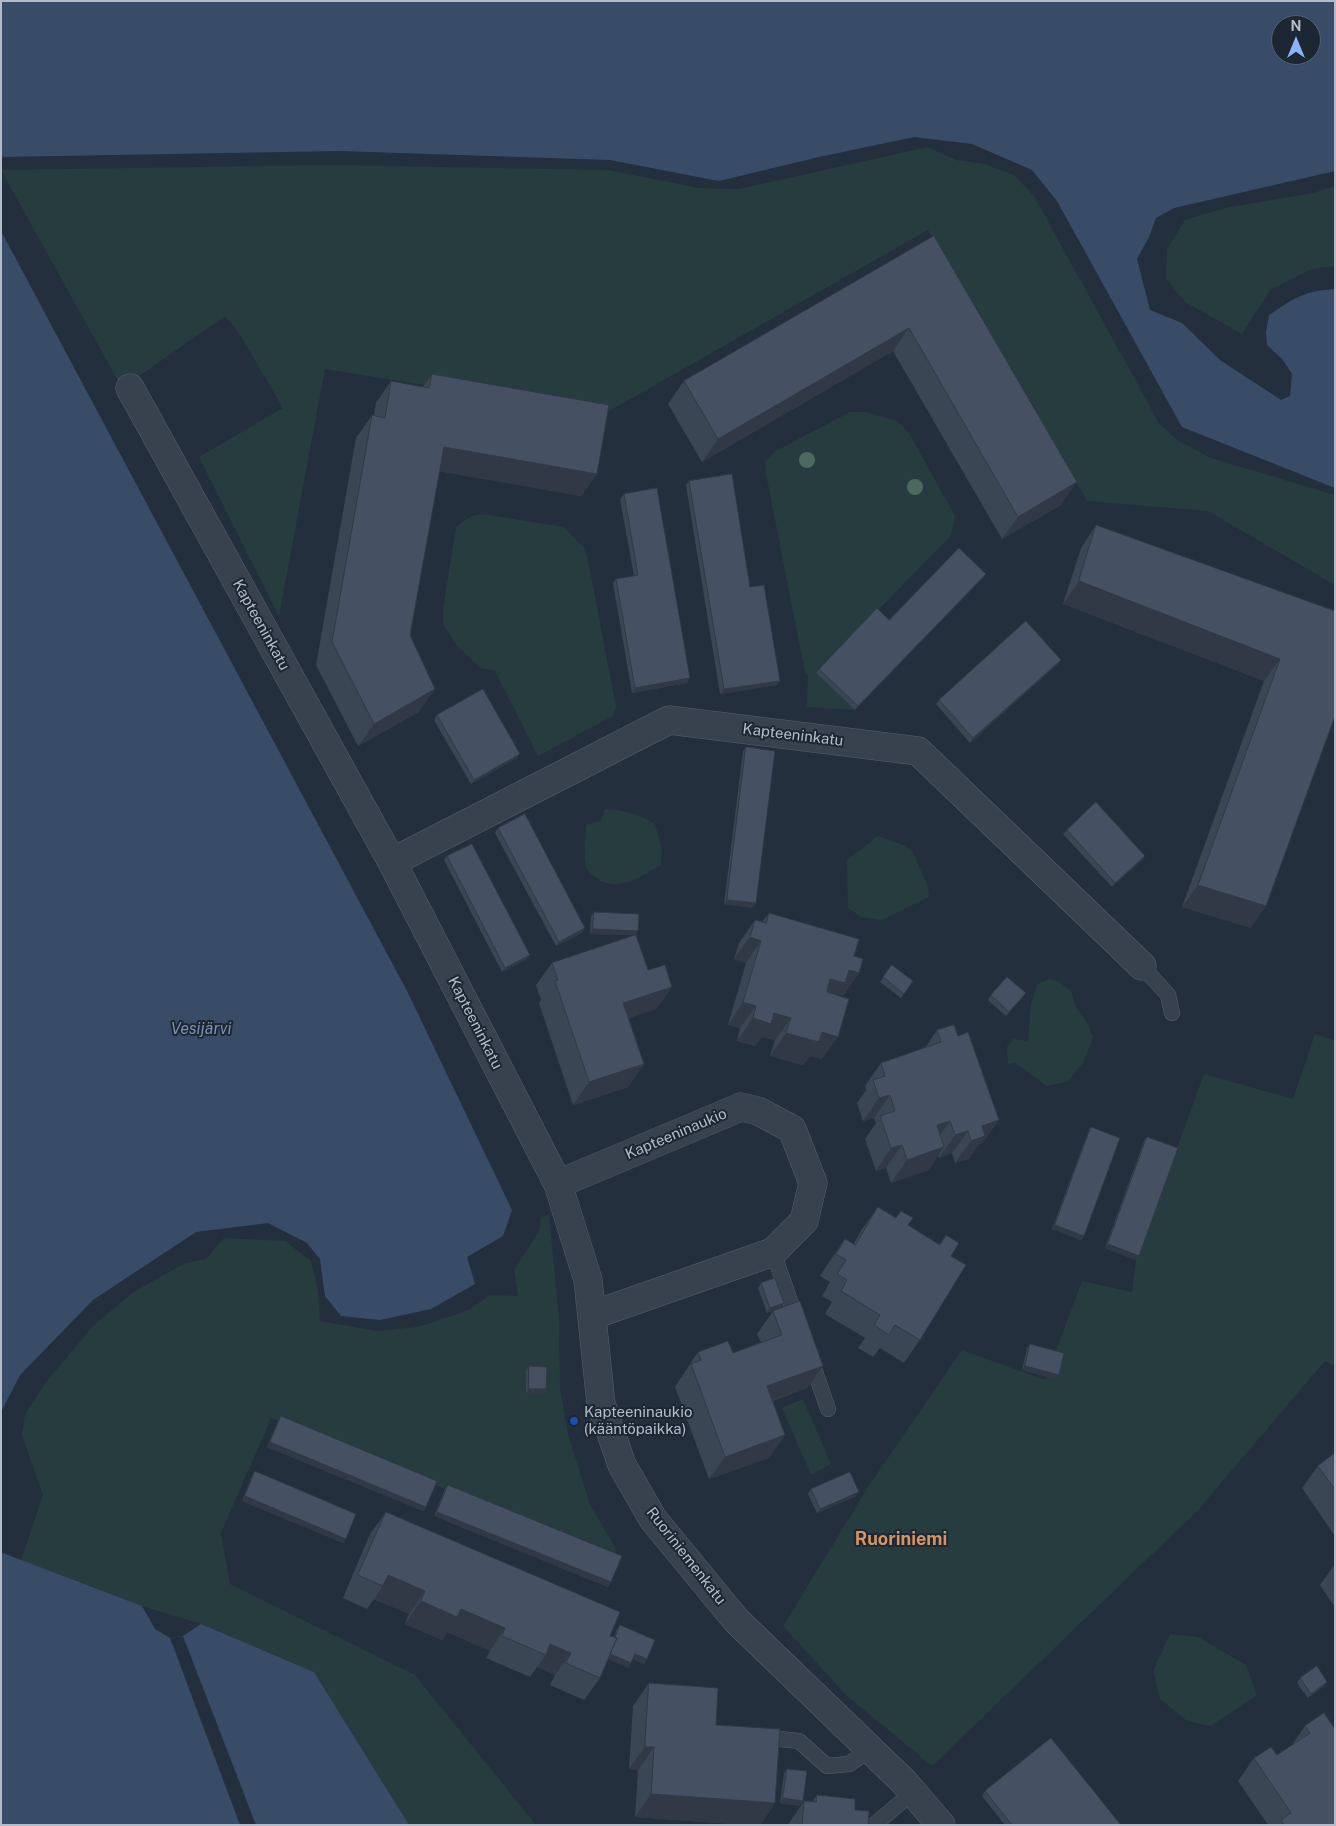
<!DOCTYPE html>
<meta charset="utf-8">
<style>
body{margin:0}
#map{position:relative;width:1336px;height:1826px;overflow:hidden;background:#242f3e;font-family:"Public Sans",sans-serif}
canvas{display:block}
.frame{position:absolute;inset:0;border:2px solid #b4bcc9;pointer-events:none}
.north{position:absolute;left:1271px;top:15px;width:50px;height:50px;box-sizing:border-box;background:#1d2633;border:1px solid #59626f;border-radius:50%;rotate:0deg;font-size:14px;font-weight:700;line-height:20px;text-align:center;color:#b4bcc9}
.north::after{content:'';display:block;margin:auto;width:18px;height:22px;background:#8ab4f8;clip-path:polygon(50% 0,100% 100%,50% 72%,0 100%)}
</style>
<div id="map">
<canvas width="1336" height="1826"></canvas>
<div class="frame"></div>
<div class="north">N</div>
</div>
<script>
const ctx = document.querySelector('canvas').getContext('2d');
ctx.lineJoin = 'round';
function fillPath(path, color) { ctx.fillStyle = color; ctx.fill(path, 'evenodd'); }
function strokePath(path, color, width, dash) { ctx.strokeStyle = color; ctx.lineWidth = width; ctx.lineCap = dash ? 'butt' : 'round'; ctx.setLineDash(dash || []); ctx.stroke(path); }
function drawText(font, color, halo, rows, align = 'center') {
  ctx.font = font + ' "Public Sans",sans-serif'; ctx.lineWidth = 4; ctx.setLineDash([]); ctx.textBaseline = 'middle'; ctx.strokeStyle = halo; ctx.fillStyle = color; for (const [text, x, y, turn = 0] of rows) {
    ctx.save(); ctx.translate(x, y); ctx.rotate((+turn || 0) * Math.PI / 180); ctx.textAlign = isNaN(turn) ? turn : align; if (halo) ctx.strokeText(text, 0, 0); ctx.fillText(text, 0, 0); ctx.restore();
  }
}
fillPath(new Path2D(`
 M928 147 956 160 984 164 1014 175 1034 196 1159 423 1177 440 1211 458 1335 495V585L1208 511 1087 501 928 230 604 414 325 369 279 616 199 457 283 408 239 333 225 316 122 388 1 170 331 165 608 170 699 188 739 189Z
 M1335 186V266L1311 269 1270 290 1242 334 1185 302 1166 279 1167 249 1185 220 1225 208 1313 193Z
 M850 412H866L897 421 909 433 955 516 951 536 816 673 855 710 807 707 808 676 805 672 766 474 765 462 774 452Z
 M482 514 564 527 584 548 589 565 616 707 613 716 538 756 495 671 481 668 458 647 443 624V609L456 528C463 520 471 515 482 514Z
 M605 809C624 810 639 814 655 824L662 850 661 865C643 875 617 894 597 878 595 876 590 873 588 871 582 860 586 837 586 825L601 821Z
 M878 836 903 845 913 852 928 887 929 897 882 920 861 917 848 908 847 860Z
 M1049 979 1058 981 1071 991 1076 1008 1087 1022 1093 1037 1083 1063 1067 1082 1046 1086 1016 1063 1008 1064 1007 1047 1013 1039 1028 1041C1030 1028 1029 1016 1031 1004 1032 998 1036 992 1037 985Z
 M1315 1034 1335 1041V1366L1325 1361 1198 1510 932 1766 846 1695 783 1626 870 1484 962 1350 1045 1380 1082 1281 1132 1292 1136 1260 1204 1074 1293 1099Z
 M549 1215 559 1317 560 1388 568 1434 590 1505 614 1545 619 1560 271 1418 221 1533 230 1584 415 1675 536 1825H409L314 1672 201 1624 142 1606 21 1560 43 1495 22 1435 25 1414 46 1382 92 1327 132 1293 185 1263 206 1259 224 1238 285 1241 311 1261 318 1291 320 1321 377 1331 418 1327 469 1310 490 1295 518 1296 514 1270 539 1232 541 1217Z
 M803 1399 831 1464 811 1475 782 1408Z
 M1170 1634 1198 1637 1246 1665 1257 1695 1210 1726 1187 1721 1160 1699 1153 1671Z`), '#263c3f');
fillPath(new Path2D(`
 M1 1H1335V171L1174 208 1156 218 1149 237 1137 259 1150 310 1182 323 1220 360 1281 400 1290 396 1292 374 1283 360 1267 345 1266 332 1269 315C1295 298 1303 291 1335 289V488L1182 427 1057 201 1032 170 972 144 914 137 819 157 719 181 610 160 340 151 1 157ZM1281 25H1311V55H1281Z
 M1 231 407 991 512 1210 503 1236 467 1257 475 1284 431 1309 380 1320 341 1316 325 1296 320 1259 307 1243 268 1223 196 1232 93 1300 20 1375 1 1412Z
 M3 1553 142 1606 155 1629 170 1638 183 1636 201 1624 314 1672 409 1825H1V1555Z`), '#394c67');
fillPath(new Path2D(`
 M183 1636 256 1825H240L170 1638Z`), '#242f3e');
const service = new Path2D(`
 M1142 966 1168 995 1172 1013
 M773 1252 798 1324
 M810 1357 828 1409
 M760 1737 799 1741 827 1766 849 1764 870 1750
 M874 1825 913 1792`);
const minor = new Path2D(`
 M130 388 392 862 558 1184 588 1280 601 1404 622 1465 653 1519 736 1620 904 1782 941 1825
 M392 862 669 720 918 751 1142 966
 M558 1184 741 1107 758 1111 792 1129 813 1183 804 1221 773 1252 593 1315`);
strokePath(service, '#565f6c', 16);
strokePath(minor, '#565f6c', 29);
strokePath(service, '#38414e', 15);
strokePath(minor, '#38414e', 28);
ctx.fillStyle = '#4b6a5d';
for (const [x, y] of [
 [807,460],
 [915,487]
]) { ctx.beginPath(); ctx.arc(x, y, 8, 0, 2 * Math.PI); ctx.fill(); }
fillPath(new Path2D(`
 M934 236 1061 505 1002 539 893 351 702 462 668 404 684 381Z
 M432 374 597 474 581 496 439 471 410 635 419 712 358 746 316 665 356 438 372 415H374L376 403 391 381 423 387Z
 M689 481 750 587 780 681 777 685 720 694 686 485Z
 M624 494 690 678 687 683 632 693 613 583 616 579 634 576 620 499Z
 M1096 525 1335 611 1251 928 1182 907 1264 681 1063 604 1081 548Z
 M986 574 983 578 855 710 816 673 819 669 889 620Z
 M1058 664 970 743 936 704 939 700Z
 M437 715 517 758 471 784 434 720Z
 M746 747 753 908 724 904 743 751Z
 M498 828 582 933 556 946 495 833Z
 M1067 830 1145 856 1142 860 1112 887 1063 834Z
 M447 856 527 959 502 972 444 860Z
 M594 912 638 931 635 935 648 970 672 987 656 1009 629 1018 644 1064 628 1087 573 1105 539 1003 541 1000 536 985 552 963 635 935 590 934 591 916Z
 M769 913 854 956 859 973 843 996 837 994V995L822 1059 810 1056 803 1065 770 1056 775 1040 762 1037 755 1046 737 1041 740 1028 728 1025 746 963 734 959 739 943 755 920 762 922Z
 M892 965 913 981 901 998 880 982Z
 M991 995 1023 997 1006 1016 988 1000Z
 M937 1030 983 1143 979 1144 969 1159 955 1163 952 1153 939 1158 938 1156 929 1170 891 1183 886 1168 876 1171 865 1139 876 1123 874 1118 863 1121 857 1103 866 1090 865 1086 881 1063 925 1048Z
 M1091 1127 1084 1236 1081 1240 1052 1229 1088 1132Z
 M1147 1137 1136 1260 1105 1248 1144 1141Z
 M878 1207 896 1218 901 1211 908 1225 939 1245 946 1235 951 1256 920 1340 904 1363 880 1348 873 1357 858 1348 865 1338 825 1314 832 1302 822 1296 830 1282 820 1276 829 1262 845 1239 853 1245 862 1229Z
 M761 1283 781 1308 767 1313 758 1288Z
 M773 1311 807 1388 773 1401 785 1435 769 1458 709 1479 675 1387 698 1352 733 1353 761 1342 757 1334Z
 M1030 1344 1056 1379 1022 1370 1027 1348Z
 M529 1366 546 1389 543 1394 526 1393V1371Z
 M281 1416 426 1507 423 1511 267 1447 278 1421Z
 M1335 1453V1536L1302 1488 1318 1466Z
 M255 1471 346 1539 343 1543 242 1501 252 1476Z
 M448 1485 611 1582 608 1587 434 1516 445 1489Z
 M811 1489 856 1496 817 1513 808 1494Z
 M386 1512 610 1636 614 1637 617 1629 620 1625 647 1659 644 1664 633 1659 628 1668 608 1659 600 1678 584 1700 550 1685 555 1675 537 1667 530 1677 486 1658 490 1651 447 1632 442 1640 405 1624 409 1614 374 1599 367 1609 343 1598 370 1534Z
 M1335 1564V1607L1320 1585Z
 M1300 1678 1327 1682 1324 1686 1308 1698 1297 1683Z
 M649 1683 716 1725 775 1803 760 1825H746L635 1817 638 1770 629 1769 633 1706Z
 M1324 1713 1335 1825H1268L1238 1781 1254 1758 1277 1755 1292 1745 1305 1726Z
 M787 1769 800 1806 780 1803 784 1773Z
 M985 1791 1121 1825H1005L982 1796Z
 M817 1795 855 1810 868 1825H788L804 1801 812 1802Z`), '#3b4654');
fillPath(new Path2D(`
 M909 328 893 351 702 462 718 439Z
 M444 447 597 474 581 496 428 469Z
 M1077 482 1061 505 1002 539 1018 517Z
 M986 574 983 578 855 710 858 706Z
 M1079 581 1280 659 1264 681 1063 604Z
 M1061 660 1058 664 970 743 973 738Z
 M690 678 687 683 632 693 635 688Z
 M780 681 777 685 720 694 724 689Z
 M435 689 419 712 358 746 374 724Z
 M520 754 517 758 471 784 474 780Z
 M1145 856 1142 860 1112 887 1115 883Z
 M1198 885 1266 906 1251 928 1182 907Z
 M727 900 756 903 753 908 724 904Z
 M585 928 582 933 556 946 559 942Z
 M593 929 638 931 635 935 590 934Z
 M750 937 761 941 746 963 734 959Z
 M530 955 527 959 502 972 505 968Z
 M849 970 859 973 843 996 837 994 829 1006 815 1001 830 979Z
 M672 987 656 1009 608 1025 623 1003Z
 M743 1002 756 1006 740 1028 728 1025Z
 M774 1013 791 1018 775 1040 762 1037 755 1046 737 1041 753 1018Z
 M822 1032 838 1037 822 1059 810 1056 803 1065 770 1056 786 1033Z
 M644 1064 628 1087 573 1105 589 1082Z
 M890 1095 874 1118 863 1121 879 1098Z
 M999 1120 983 1143 979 1144 969 1159 955 1163 982 1126Z
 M950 1121 934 1144 937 1125Z
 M968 1131 952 1153 939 1158 955 1135Z
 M902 1145 886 1168 876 1171 891 1148Z
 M944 1147 929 1170 891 1183 907 1160Z
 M1055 1225 1084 1236 1081 1240 1052 1229Z
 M1108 1244 1139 1256 1136 1260 1105 1248Z
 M784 1303 781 1308 767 1313 770 1308Z
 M823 1366 807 1388 751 1408 767 1386Z
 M1025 1366 1059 1375 1056 1379 1022 1370Z
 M529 1389H546L543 1394 526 1393Z
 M785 1435 769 1458 709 1479 725 1457Z
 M270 1442 426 1507 423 1511 267 1447Z
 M859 1492 856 1496 817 1513 820 1509Z
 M245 1496 346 1539 343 1543 242 1501Z
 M437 1512 611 1582 608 1587 434 1516Z
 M388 1575 425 1591 409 1614 374 1599 383 1586Z
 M421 1601 461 1609 505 1628 490 1651 447 1632 442 1640 405 1624Z
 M550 1644 571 1653 555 1675 537 1667 546 1655Z
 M608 1653 631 1663 628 1668 605 1658Z
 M635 1654 647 1659 644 1664 632 1659Z
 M1327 1682 1324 1686 1308 1698 1311 1694Z
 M645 1747H654L638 1770 629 1769Z
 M651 1794 775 1803 760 1825H746L635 1817Z
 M783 1798 803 1801 800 1806 780 1803Z`), '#303945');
const building = new Path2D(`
 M934 236 1077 482 1018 517 909 328 718 439 684 381Z
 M432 374 609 405 597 474 444 447 410 635 435 689 374 724 332 642 372 415 385 418 391 381 429 388Z
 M732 474 750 587 764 585 780 681 724 689 689 481Z
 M657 488 690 678 635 688 616 579 638 575 624 494Z
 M1096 525 1335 611V716L1266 906 1198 885 1280 659 1079 581Z
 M959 548 986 574 858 706 819 669 877 608 889 620Z
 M1026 621 1061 660 973 738 939 700Z
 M483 689 520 754 474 780 437 715Z
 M746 747 775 751 756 903 727 900Z
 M1096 802 1145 856 1115 883 1067 830Z
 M525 814 585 928 559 942 498 828Z
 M472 844 530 955 505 968 447 856Z
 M594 912 639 914 638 931 593 929Z
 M769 913 859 939 854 956 863 959 859 973 849 970 845 983 830 979 827 992 849 999 838 1037 822 1032 819 1042 786 1033 791 1018 774 1013 771 1024 753 1018 756 1006 743 1002 761 941 750 937 755 920 766 923Z
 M636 935 648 970 665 965 672 987 623 1003 644 1064 589 1082 555 981 558 980 552 963Z
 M892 965 913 981 904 994 883 977Z
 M1007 977 1026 993 1009 1012 991 995Z
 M954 1025 958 1036 968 1032 999 1120 982 1126 985 1136 971 1141 968 1131 955 1135 950 1121 937 1125 944 1147 907 1160 902 1145 891 1148 880 1116 895 1111 890 1095 879 1098 873 1080 885 1076 881 1063 941 1042 937 1030Z
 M1091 1127 1120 1138 1084 1236 1055 1225Z
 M1147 1137 1178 1148 1139 1256 1108 1244Z
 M878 1207 896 1218 901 1211 913 1218 908 1225 940 1245 946 1235 959 1243 951 1256 966 1265 920 1340 895 1325 889 1335 874 1325 880 1315 841 1291 847 1280 837 1274 846 1260 836 1254 845 1239 855 1245Z
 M775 1278 784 1303 770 1308 761 1283Z
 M800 1301 823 1366 767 1386 785 1435 725 1457 691 1364 701 1360 698 1352 728 1341 733 1353 782 1335 773 1311Z
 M1030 1344 1064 1353 1059 1375 1025 1366Z
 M529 1366 547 1367 546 1389H529Z
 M281 1416 437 1481 426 1507 270 1442Z
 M1335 1453V1490L1318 1466Z
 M255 1471 356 1514 346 1539 245 1496Z
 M850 1472 859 1492 820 1509 811 1489Z
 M448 1485 622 1556 611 1582 437 1512Z
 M386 1512 620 1612 610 1636 617 1638 600 1678 566 1663 571 1653 550 1644 546 1655 502 1636 505 1628 461 1609 457 1617 421 1601 425 1591 388 1575 383 1586 358 1575Z
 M620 1625 655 1640 647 1659 635 1654 631 1663 610 1654 617 1638H615Z
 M1317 1666 1327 1682 1311 1694 1300 1678Z
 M649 1683 718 1688 716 1725 780 1729 775 1803 651 1794 654 1747H645Z
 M1324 1713 1335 1729V1825H1284L1281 1820 1291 1813 1254 1758 1271 1747 1277 1755 1310 1733 1305 1726Z
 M1051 1738 1121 1825H1012L985 1791Z
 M787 1769 807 1771 803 1801 783 1798Z
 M817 1795 855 1799V1810L869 1811 868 1825H802L804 1801 816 1802Z`);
fillPath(building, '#455162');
strokePath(building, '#303945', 1);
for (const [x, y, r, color] of [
 [574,1421,5,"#1a4fb4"]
]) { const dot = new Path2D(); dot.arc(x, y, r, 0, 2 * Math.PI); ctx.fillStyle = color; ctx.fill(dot); strokePath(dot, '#1d2633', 2); }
drawText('15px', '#b4bcc9', '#1d2633', [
 ["Kapteeninkatu",261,625,61],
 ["Kapteeninkatu",793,735,7],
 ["Kapteeninkatu",475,1023,63],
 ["Kapteeninaukio",676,1134,-23],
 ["Ruoriniemenkatu",686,1556,52]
]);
drawText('15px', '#b4bcc9', '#1d2633', [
 ["Kapteeninaukio",584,1412],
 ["(kääntöpaikka)",584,1429]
], 'left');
drawText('italic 16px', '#7c92b1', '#1d2633', [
 ["Vesijärvi",201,1029]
]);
drawText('bold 18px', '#d59563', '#1d2633', [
 ["Ruoriniemi",901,1539]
]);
</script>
